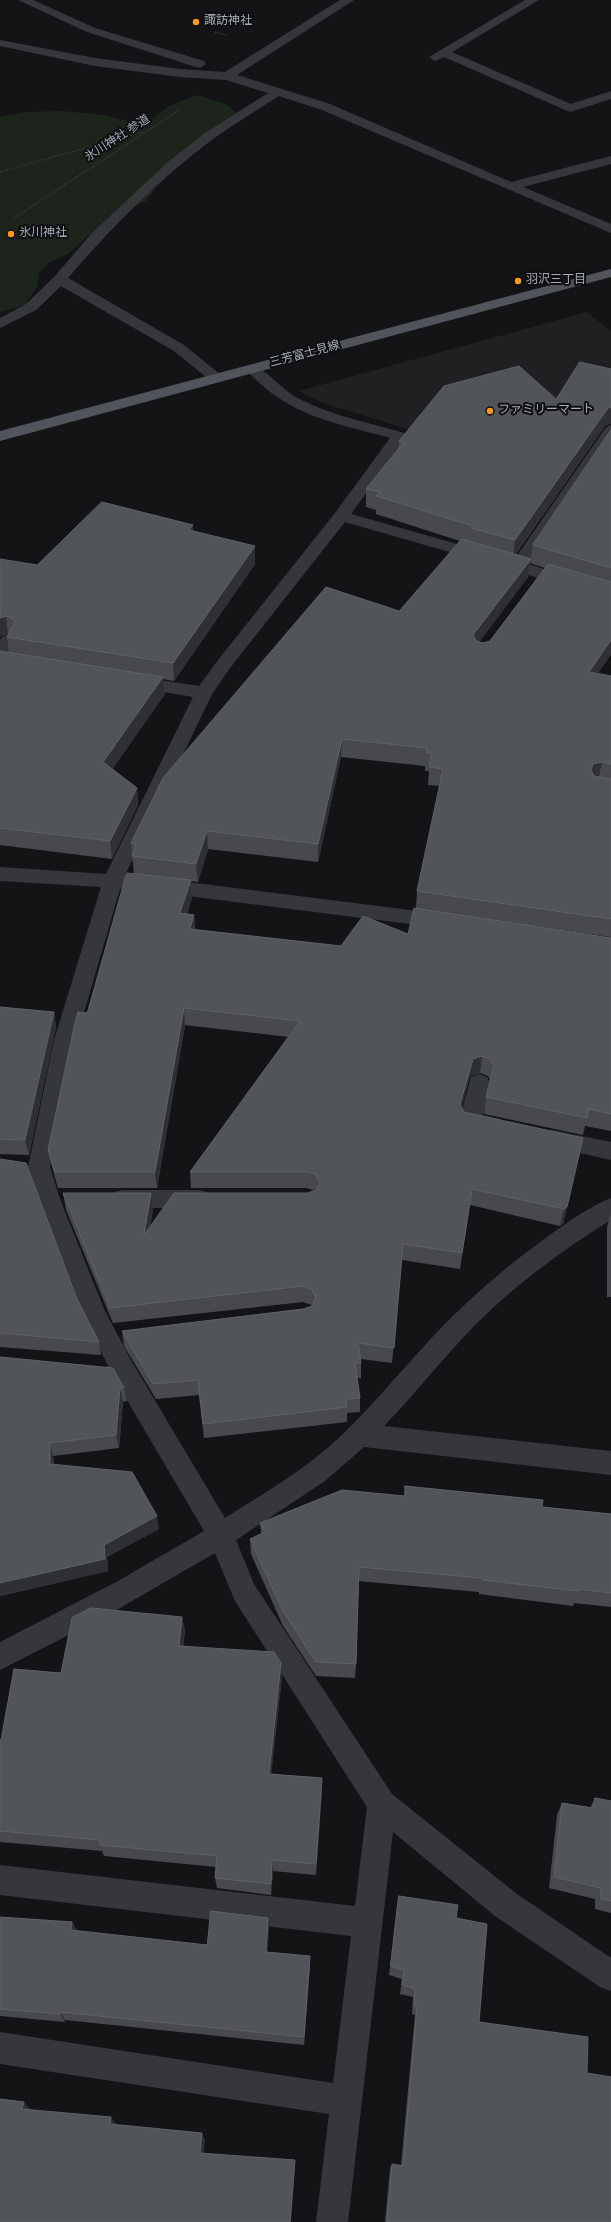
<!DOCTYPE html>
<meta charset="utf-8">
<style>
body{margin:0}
canvas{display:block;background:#141416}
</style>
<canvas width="611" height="2222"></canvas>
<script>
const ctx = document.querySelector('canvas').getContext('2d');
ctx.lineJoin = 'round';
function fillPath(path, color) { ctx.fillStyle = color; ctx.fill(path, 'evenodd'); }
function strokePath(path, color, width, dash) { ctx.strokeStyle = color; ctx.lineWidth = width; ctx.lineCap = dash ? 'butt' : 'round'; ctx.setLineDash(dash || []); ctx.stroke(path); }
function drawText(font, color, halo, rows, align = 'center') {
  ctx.font = font + ' Overpass,"Noto Sans JP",sans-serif'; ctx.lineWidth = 4; ctx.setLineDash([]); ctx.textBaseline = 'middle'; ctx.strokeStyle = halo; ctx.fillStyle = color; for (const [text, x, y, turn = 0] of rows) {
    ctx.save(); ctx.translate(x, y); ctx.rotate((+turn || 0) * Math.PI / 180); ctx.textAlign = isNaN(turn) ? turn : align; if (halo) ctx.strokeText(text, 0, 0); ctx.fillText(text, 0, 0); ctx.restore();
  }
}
fillPath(new Path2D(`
 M587 312 611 332V381L521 464 323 403 299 391Z`), '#202023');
fillPath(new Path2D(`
 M197 95 226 104 236 112 228 122 160 173 155 189 146 201 112 217 97 228 69 253 47 264 39 273 37 287 25 305 0 312V117L26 112 62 111 103 115 129 121 153 118 169 106Z`), '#1c241c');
strokePath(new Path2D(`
 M215 32 226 35
 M0 172 143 132
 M14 218 181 109`), '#3b3e42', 1.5, [1, 1.5]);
fillPath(new Path2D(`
 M18 0H33L95 28 204 61 206 64 200 68 196 67 87 32Z
 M340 0H354L237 75 330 104 511 182 611 156V164L523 187 611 224V233L322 110 279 96C257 110 234 124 213 139 159 179 111 228 68 278L184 345 221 375 223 378 221 381H211L174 351 61 286 36 310 0 328V318L26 304 55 276 92 233 169 161 205 133 268 93 226 80 180 77 95 66 0 46V40L95 58 180 69 225 72Z
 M525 0H539L452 52 571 104 611 91V99L570 112 444 57 435 61 429 57Z
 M253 365C263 367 282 389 294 396 328 415 367 422 404 433L407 436 351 514 514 560 606 427 611 425V441L528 564 611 589V600L512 570 345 522 230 668 212 694 125 875 134 877 137 882 134 887 120 889 76 1040 50 1167 60 1199 104 1309 132 1362 225 1518C266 1492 308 1468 343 1434 378 1400 408 1362 441 1328 475 1293 512 1262 551 1234 570 1221 590 1206 611 1198V1220C562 1250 515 1285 474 1326 443 1358 415 1394 384 1426L611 1451V1475L364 1447 325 1481 236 1540 254 1584 392 1794 517 1894 611 1958V1991L600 1987 495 1916 393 1832 348 2222H316L329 2114 0 2064V2032L333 2083 351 1936 0 1895V1865L355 1906 367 1807 235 1601 215 1553 106 1616 0 1670V1642L118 1581 204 1531 114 1378 85 1319 38 1199 28 1167 54 1040 101 887 0 881V867L106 874 193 697 128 686 125 682 128 678 134 676 199 686 218 660 335 513 390 438C333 422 291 417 248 372L246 369 248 366Z
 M8 635 14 637 17 641 6 658 0 660V640L2 637Z
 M163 879 442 914 449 916 452 921 449 926 442 928 163 893 156 891 153 886 156 881Z
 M479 1074 487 1077 490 1083 483 1115 499 1119 502 1125 499 1131 491 1134 462 1127 459 1121 471 1077Z
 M552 1130 611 1142V1160L544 1145 541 1139 544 1133Z
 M122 1190H199L207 1192 210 1199 207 1206 199 1208H122L114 1206 111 1199 114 1192Z`), '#35373b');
fillPath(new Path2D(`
 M611 269V277L0 441V431Z`), '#51545a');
fillPath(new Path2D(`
 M556 399 605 426 516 554 531 559 528 577 479 642 483 643 490 641 545 568 530 563 533 545 611 430V654L598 673 611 676V937L510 923 611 938V1131L585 1126 583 1135 484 1114 486 1097 490 1080 488 1076 480 1073 470 1076 461 1107 464 1112 583 1138 563 1224 560 1226 470 1205 460 1269 402 1260 392 1363 361 1359V1378H357L360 1398V1412L347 1413V1422L204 1438 199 1395 156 1399 124 1346 122 1331 303 1309 312 1306V1305L303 1302 113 1323 66 1210 63 1193H151L153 1210 150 1226 307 1193 315 1191 307 1188H191L190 1172 289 1037 185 1025 157 1188H58L52 1167 48 1150 87 1013 134 874 131 843 399 611 460 541 376 514V510L366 507V489L398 449 399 441ZM341 757 425 766V771H429L428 785 440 786 417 891 416 908 408 934 341 946 195 930 194 915 187 914 192 898 191 881 198 882 208 849 318 862Z
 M194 532 255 564 174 681 163 679 165 694 112 769 137 788 138 805 112 859 0 845V651L9 653 7 637 9 634 1 636 0 637V559L37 565Z
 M0 1007 54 1012 56 1027 29 1155 0 1154Z
 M0 1159 77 1299 99 1342 101 1355 0 1347V1348Z
 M611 1211V1297H607V1228Z
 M0 1357 124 1388 127 1401 123 1402 119 1448 53 1456 54 1464 159 1529 107 1557 108 1571 0 1596Z
 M405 1486 542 1507 611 1514V1607L574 1603 573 1606 479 1594V1592L358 1581 356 1664 355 1678 316 1676 283 1626 251 1554 250 1539 261 1534 260 1523 404 1496Z
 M182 1617 185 1631 183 1646 281 1663 282 1677 271 1774 322 1791 316 1875 273 1871 271 1895 217 1888 215 1878 216 1867 104 1856 102 1851 0 1842V1740H1L61 1673Z
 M595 1798 611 1801V1913L595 1909V1899L549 1888 557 1815 562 1803 590 1808Z
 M399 1896 456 1918 479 2022 587 2073 611 2222H385L390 2169 392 2164 401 2165 415 2015 412 2014 413 1997 400 1994 402 1979 389 1975 397 1906Z
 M0 1917 72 1922 77 1931 207 1945 268 1918 269 1928 267 1952 310 1965 304 2045 65 2020V2022L0 2016Z`), '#47494e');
fillPath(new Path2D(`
 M611 407V424L605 426 513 558 515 540 608 408Z
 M193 525 194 542 189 530Z
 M255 546V564L174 681 173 663Z
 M531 559 528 577 471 653 473 635Z
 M6 616 8 634 1 636 0 637V618Z
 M611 640V654L586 690 589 672Z
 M163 677 165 694 105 780 103 762Z
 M342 739 341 757 318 862V844Z
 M602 762 598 781 590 782 591 770 593 764Z
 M137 788 138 805 112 859 110 841Z
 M207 831 208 849 198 882 196 864Z
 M191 880 192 898 181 931 180 913Z
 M194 915 195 933 190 929Z
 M184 1008 185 1025 157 1188 155 1172Z
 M54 1012 56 1027 29 1155 25 1140Z
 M482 1056 480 1073 470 1076 458 1121 460 1104 473 1059Z
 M583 1138 563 1224 560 1226 564 1209Z
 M151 1193 153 1210 146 1251 144 1235Z
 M120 1388 123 1402 119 1448 116 1435Z
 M50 1443 53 1456 54 1477 50 1464Z
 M157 1516 159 1529 107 1557 108 1571 0 1596V1583L104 1545Z
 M182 1617 185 1631 182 1661 179 1646Z
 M281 1663 282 1677 270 1786 269 1774Z
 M322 1778V1791L316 1875V1864Z
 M272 1860 273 1871 271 1895V1884Z
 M268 1918 269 1928 267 1961 266 1952Z
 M72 1922 77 1932 71 1930Z
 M310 1956V1965L304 2045V2037Z
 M60 2012 65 2020V2022L60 2014Z
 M24 2102 31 2110 22 2109Z
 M111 2117 116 2124 115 2131 110 2124Z
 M202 2133 205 2140 203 2160 200 2153Z
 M295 2160V2167L291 2222H290Z`), '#2e3033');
const building = new Path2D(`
 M580 362 611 369V407L608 408 515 540 471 528 473 526 376 496 380 492 366 489 404 442 399 441 444 386 519 366 556 399Z
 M611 430V568L533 545Z
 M102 502 193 525 189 530 255 546 173 663 7 637 15 622 12 618 6 616 0 618V559L37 565Z
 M462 539 531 559 473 635 476 641 483 643 490 641 548 564 611 582V640L589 672 611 676V764L602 762 593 764 591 770 594 776 611 779V919L417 891 443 769 429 767 432 753H426L427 748 342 739 318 844 207 831 196 864 132 856 136 844 131 843 163 778 326 587 399 611Z
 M0 651 163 677 103 762 137 788 110 841 0 828Z
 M127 873 191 880 180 913 194 915 190 929 341 946 363 916 408 934 414 908 611 938V1114L589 1109 587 1118 486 1097 494 1065 490 1059 482 1056 473 1059 460 1104 464 1112 583 1138 567 1207 564 1209 472 1189 462 1253 403 1244 394 1348 358 1343 361 1363H355L360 1398 346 1399 347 1407 203 1424 198 1380 153 1384 122 1331 303 1309 312 1306 316 1298 312 1290 303 1286 110 1308 63 1193H151L144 1235 174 1193H307L317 1190 320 1182 315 1174 307 1172H190L300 1021 184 1008 155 1172H55L48 1150 75 1023 78 1012 87 1013Z
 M0 1007 54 1012 25 1140 0 1139Z
 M0 1159 26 1163 77 1299 99 1342 0 1333Z
 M0 1357 113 1368 124 1388H120L116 1435 50 1443V1464L132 1472 157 1516 104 1545 105 1559 0 1583Z
 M405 1486 543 1500 542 1507 611 1514V1593L578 1589V1591L482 1580V1578L359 1567 356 1664 316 1662 283 1611 250 1539 265 1532 260 1523 342 1490 405 1496Z
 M91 1608 182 1617 179 1646 274 1652 281 1663 269 1774 322 1778 316 1864 272 1860 271 1884 215 1878 217 1856 100 1845V1840L0 1831V1740H1L14 1669 61 1673 72 1618Z
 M595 1798 611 1801V1901L601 1899V1888L554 1877 562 1803 593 1808Z
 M399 1896 458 1905 456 1918 487 1924 479 2022 588 2037 587 2073 611 2077V2222H387L392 2164 403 2166 417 2007 414 2006 415 1989 402 1985 404 1970 391 1966Z
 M211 1911 268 1918 266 1952 310 1956 304 2037 60 2012V2014L0 2009V1917L72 1922 71 1930 207 1945Z
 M0 2099 24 2102 22 2109 111 2117 110 2124 202 2133 200 2153 295 2160 290 2222H0Z`);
fillPath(building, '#515459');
strokePath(building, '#5e6268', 1);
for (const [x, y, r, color] of [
 [196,22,4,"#f99629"],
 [11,234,4,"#f99629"],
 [518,281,4,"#f99629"],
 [490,411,4,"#f99629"]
]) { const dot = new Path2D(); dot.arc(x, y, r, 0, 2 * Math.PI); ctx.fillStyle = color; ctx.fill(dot); strokePath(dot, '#0f0f11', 1.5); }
drawText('12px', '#a5adb7', '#0f0f11', [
 ["諏訪神社",204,22],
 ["氷川神社",19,234],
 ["羽沢三丁目",526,281],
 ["ファミリーマート",498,411]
], 'left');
drawText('12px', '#a5adb7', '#0f0f11', [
 ["氷川神社 参道",118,139,-33],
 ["三芳富士見線",305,355,-15]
]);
</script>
